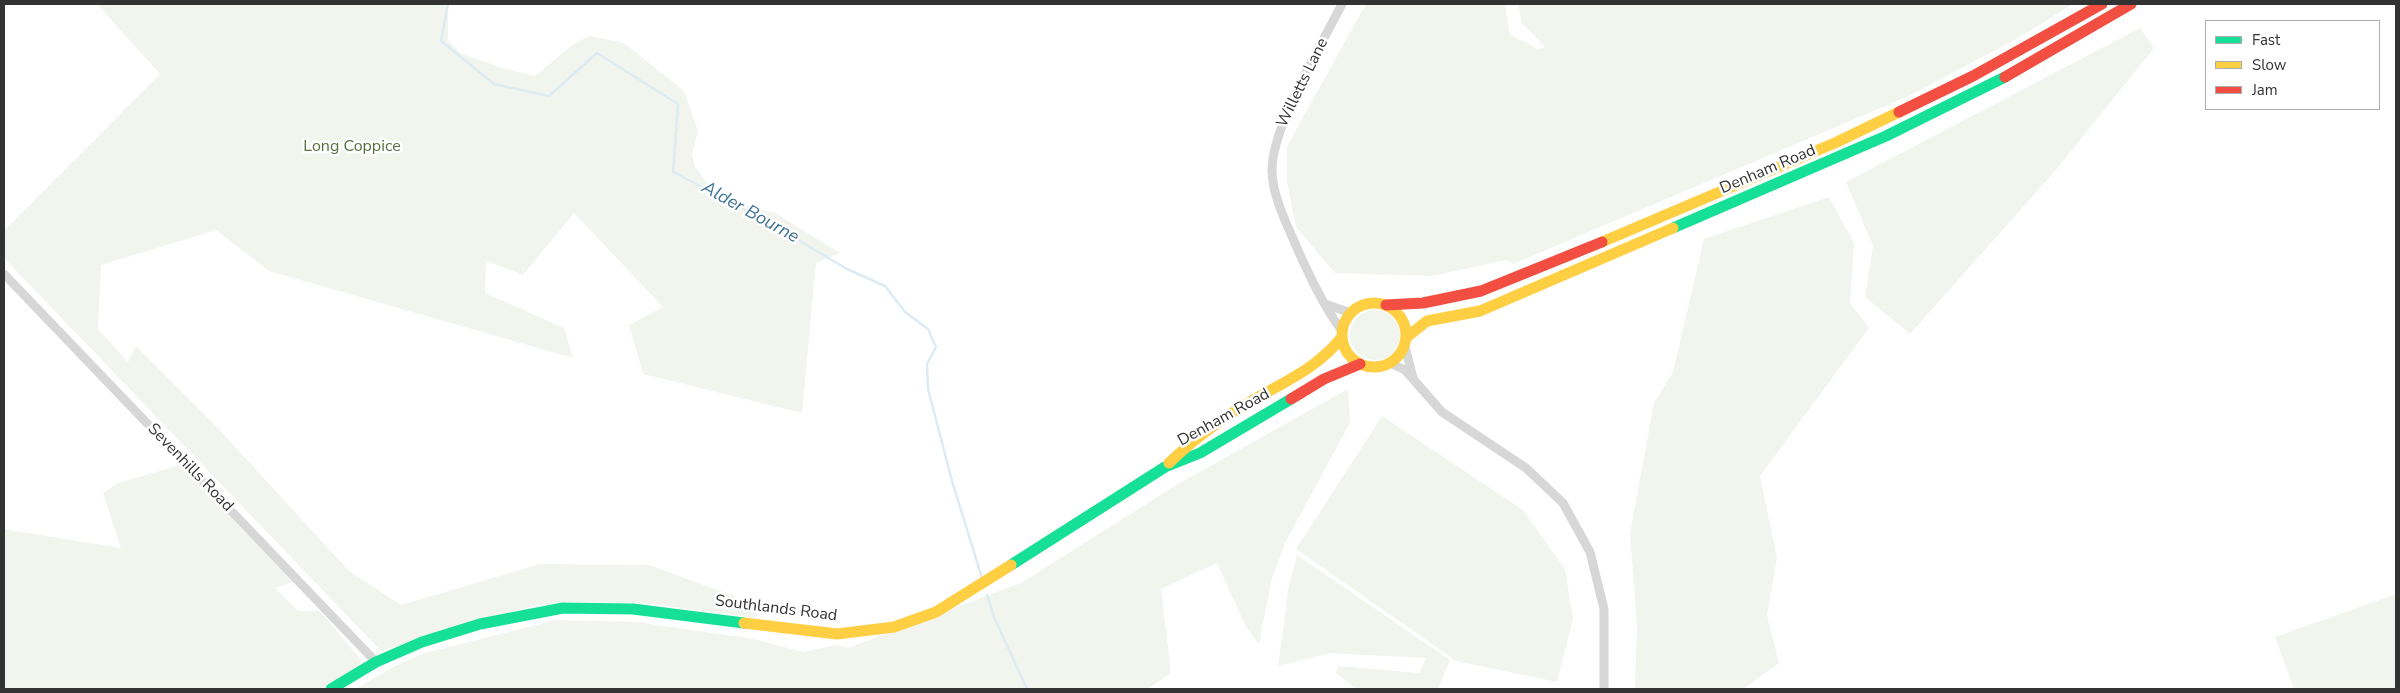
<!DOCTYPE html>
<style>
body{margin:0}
#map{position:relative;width:2400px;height:693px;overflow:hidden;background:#fff;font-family:"Nunito Sans",sans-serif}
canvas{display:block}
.frame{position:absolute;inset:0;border:5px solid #333;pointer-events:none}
.legend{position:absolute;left:2205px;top:20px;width:175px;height:90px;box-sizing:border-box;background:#fff;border:1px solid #adadad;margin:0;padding:6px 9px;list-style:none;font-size:15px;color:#333}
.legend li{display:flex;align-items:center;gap:10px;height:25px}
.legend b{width:25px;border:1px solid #adadad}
</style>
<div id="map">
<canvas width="2400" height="693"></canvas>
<div class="frame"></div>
<ul class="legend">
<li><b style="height:6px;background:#16e098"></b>Fast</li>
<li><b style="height:6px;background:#ffcf43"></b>Slow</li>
<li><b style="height:6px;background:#f24e42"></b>Jam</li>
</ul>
</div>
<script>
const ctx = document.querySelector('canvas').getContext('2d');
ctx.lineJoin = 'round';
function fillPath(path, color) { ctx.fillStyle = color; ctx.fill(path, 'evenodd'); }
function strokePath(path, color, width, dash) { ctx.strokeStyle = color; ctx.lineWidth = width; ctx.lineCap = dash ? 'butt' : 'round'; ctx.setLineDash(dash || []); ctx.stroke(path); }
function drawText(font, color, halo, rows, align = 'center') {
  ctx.font = font + ' "Nunito Sans",sans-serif'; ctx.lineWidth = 5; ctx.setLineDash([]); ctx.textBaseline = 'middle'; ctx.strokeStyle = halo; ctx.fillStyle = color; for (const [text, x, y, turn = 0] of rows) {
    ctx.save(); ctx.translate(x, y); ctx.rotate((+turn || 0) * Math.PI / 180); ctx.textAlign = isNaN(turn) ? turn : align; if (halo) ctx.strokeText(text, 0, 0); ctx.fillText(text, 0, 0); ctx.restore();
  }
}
fillPath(new Path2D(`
 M97 4H448V40L460 53 502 68 535 76 575 43 590 36 624 43 684 91 698 131 692 155 695 167 720 200 775 213 840 253 816 263 802 413 643 374 629 325 663 307 574 213 523 275 486 261 485 293 564 328 573 358 269 271 216 230 101 265 98 329 128 362 136 346 215 425 349 571 401 605 540 564 650 565 755 604 757 618 644 603 568 602 538 605 471 622 381 651 4 258V231L160 74Z
 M1366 4H1505L1510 35 1538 49 1545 47 1522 23 1518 4H2073L2020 37 1909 96 1513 264 1507 260 1432 276 1335 273 1296 227 1287 182V146Z
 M2140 28 2154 48 2055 171 1910 334 1865 297 1873 246 1846 182Z
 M1829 197 1854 243 1850 303 1869 328 1760 476 1777 558 1767 615 1779 663 1743 689H1635L1637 625 1630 534 1654 403 1673 372 1704 239Z
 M1350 335a25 25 0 1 1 50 0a25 25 0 1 1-50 0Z
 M1348 389 1350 423 1286 541 1272 578 1259 644 1246 627 1217 563 1161 589 1171 673 1148 689H356L395 666 425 653 556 620 636 622 754 639 803 652 836 645 848 648 1021 583 1178 484Z
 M1382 416 1523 510 1565 569 1573 619 1557 682 1456 661 1296 549Z
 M180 465 293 582 275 588 298 611H320L364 664 320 689H4V529L121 548 103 493 118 483Z
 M1297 555 1450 660 1438 689H1356L1336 673 1338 666 1419 673 1426 658 1330 653 1278 666 1289 585Z
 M2396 594V689H2294L2275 637Z`), '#f1f5ed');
strokePath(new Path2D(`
 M448 4 441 41 494 84 549 96 597 53 678 104 673 172 751 212 847 269 885 286 905 312 928 329 936 347 927 364 928 389 952 481 982 578
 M987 595 994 617 1027 689`), '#ddebf3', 2.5);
strokePath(new Path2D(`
 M1342 4C1321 46 1271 127 1272 172 1273 198 1287 224 1297 248 1310 277 1323 305 1342 331
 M4 274 376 662
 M1325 304 1351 313
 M1405 347 1413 378
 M1390 363 1405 370 1442 412 1526 468 1563 503 1590 552 1604 609V689`), '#d7d7d7', 9);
strokePath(new Path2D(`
 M1673 228 1886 136 2005 77
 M1011 565 1165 467 1200 453 1291 399
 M331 689 376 662 422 642 480 624 563 608 633 609 744 623`), '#16e098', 11);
strokePath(new Path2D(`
 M1602 242 1837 142 1899 112
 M1342 335a32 32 0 1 1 64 0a32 32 0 1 1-64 0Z
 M1407 337 1427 321 1480 311 1673 228
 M1169 463C1197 436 1228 414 1262 395 1292 378 1320 365 1342 337
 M744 623 837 634 894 627 936 612 1011 565`), '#ffcf43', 11);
strokePath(new Path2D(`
 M2005 77 2131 4
 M1899 112 1973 76 2102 4
 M1386 305 1423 303 1481 291 1602 242
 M1291 399 1324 379 1360 364`), '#f24e42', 11);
drawText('16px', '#333', '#fff', [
 ["Willetts Lane",1303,83,-64],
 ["Denham Road",1768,170,-23],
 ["Denham Road",1224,418,-29],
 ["Sevenhills Road",190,468,46],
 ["Southlands Road",776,609,7]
]);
drawText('16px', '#56703f', '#fff', [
 ["Long Coppice",352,147]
]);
drawText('italic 18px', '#3f7597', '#fff', [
 ["Alder Bourne",750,213,29]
]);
</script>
